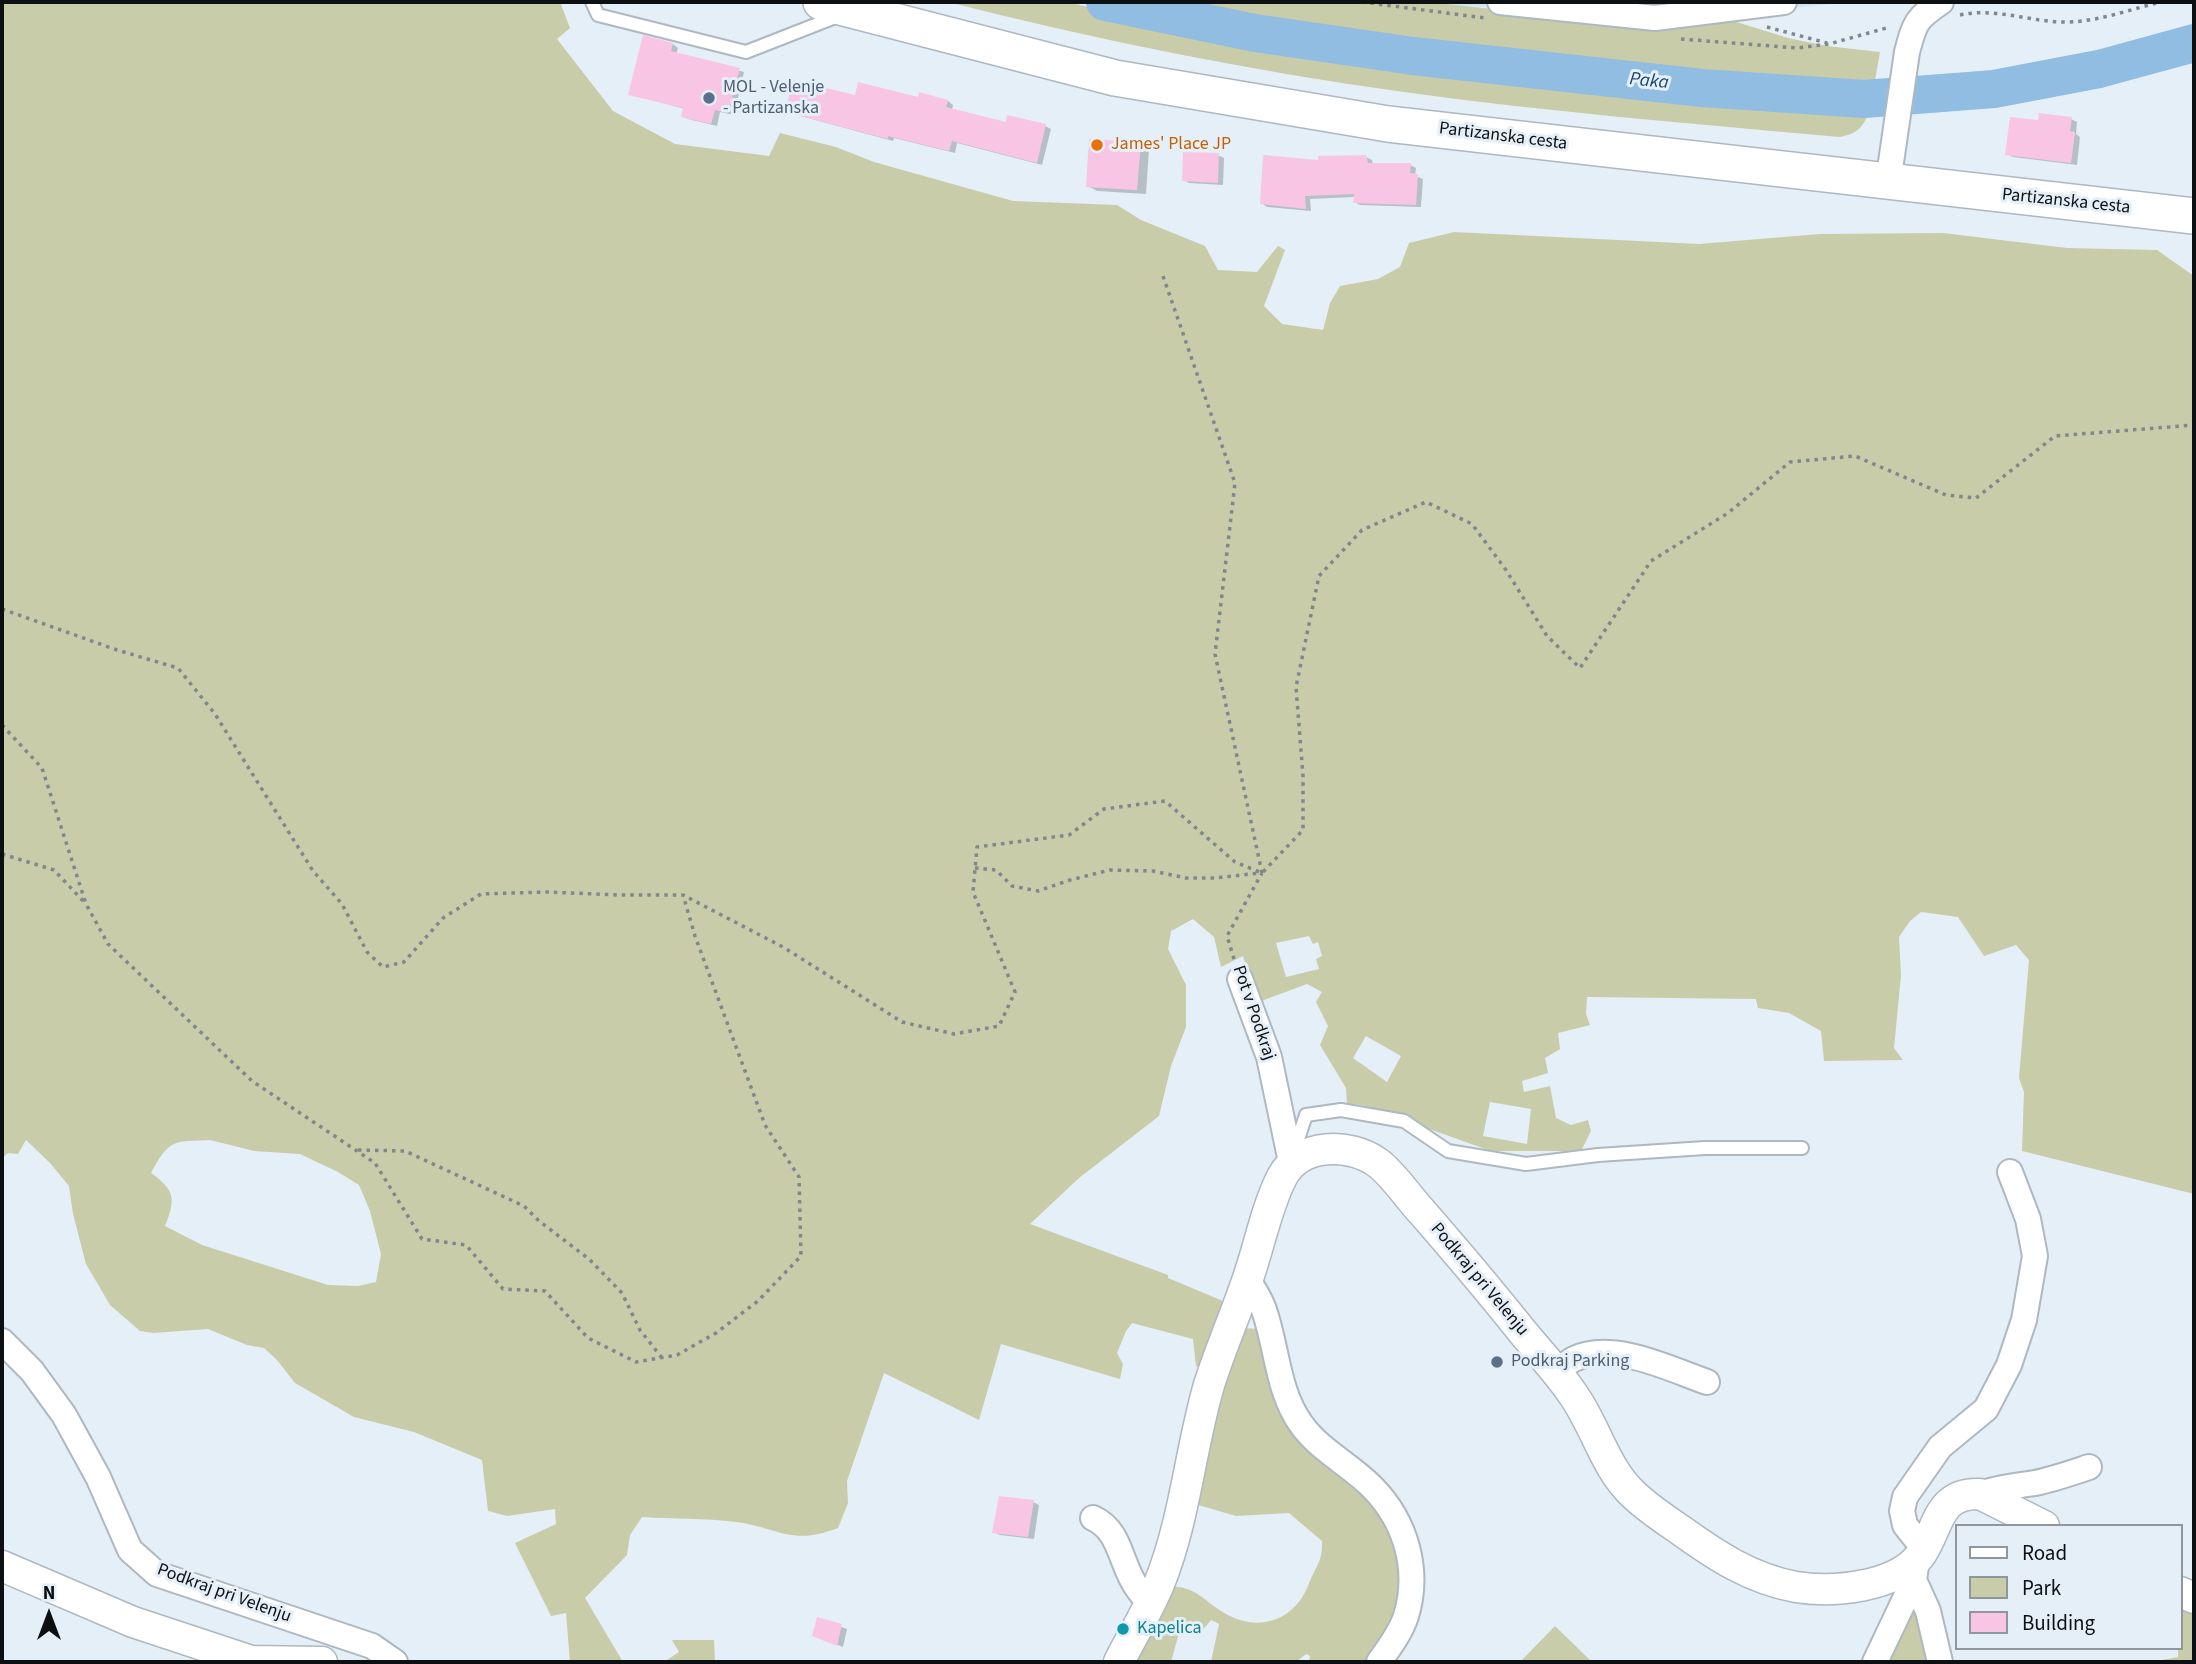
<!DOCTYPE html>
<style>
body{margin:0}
#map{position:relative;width:2196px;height:1664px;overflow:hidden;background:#e5eff8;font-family:"Source Sans 3",sans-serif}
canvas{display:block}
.frame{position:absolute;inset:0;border:4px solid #0d1013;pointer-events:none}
.legend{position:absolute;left:1955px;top:1524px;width:228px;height:126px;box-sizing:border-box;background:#e5eff8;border:2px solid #8f969c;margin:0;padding:9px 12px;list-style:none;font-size:21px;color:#0d1013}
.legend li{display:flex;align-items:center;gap:14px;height:35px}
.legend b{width:35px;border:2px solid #8f969c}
.north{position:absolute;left:14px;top:1580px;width:70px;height:70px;-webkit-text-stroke:5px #e5eff8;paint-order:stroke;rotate:0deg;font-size:19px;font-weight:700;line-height:28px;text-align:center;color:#0d1013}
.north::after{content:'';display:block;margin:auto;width:24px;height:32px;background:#0d1013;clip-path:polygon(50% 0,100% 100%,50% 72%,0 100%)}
</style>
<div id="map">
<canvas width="2196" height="1664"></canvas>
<div class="frame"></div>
<ul class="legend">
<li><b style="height:9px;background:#fff"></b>Road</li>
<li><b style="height:19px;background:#c8cca8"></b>Park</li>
<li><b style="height:19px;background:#f9c5e5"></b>Building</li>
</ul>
<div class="north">N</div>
</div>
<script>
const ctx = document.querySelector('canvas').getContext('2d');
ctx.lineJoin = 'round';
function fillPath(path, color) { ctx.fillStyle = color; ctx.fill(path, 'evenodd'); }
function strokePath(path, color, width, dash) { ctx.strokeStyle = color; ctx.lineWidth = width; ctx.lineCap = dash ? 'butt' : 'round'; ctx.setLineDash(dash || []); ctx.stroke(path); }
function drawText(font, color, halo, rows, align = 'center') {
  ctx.font = font + ' "Source Sans 3",sans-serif'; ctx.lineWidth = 6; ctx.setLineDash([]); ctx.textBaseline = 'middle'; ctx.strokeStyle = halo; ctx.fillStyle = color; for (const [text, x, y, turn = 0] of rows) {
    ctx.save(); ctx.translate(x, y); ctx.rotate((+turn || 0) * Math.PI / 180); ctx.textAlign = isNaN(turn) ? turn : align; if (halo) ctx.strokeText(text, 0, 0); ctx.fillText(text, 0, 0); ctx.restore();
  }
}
fillPath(new Path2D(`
 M1436 2H1851L1722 15 1454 6Z`), '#d4e4f2');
fillPath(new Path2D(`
 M2 2H560L570 28 557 39 613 111 675 144 769 156 780 133 836 147 874 162 1013 201 1117 205 1141 220 1205 246 1218 270 1257 272 1278 246 1285 250 1264 306 1282 324 1323 330 1330 303 1340 286 1378 279 1400 267 1409 243 1454 232 1699 244 1820 234 1943 233 2067 248 2157 250 2194 276V1194L2022 1151 2024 1092 2019 1078 2029 960 2016 945 1984 956 1958 917 1921 912 1910 921 1899 937 1901 975 1894 1048 1903 1060 1824 1061 1821 1031 1789 1013 1758 1008 1756 999 1587 997 1586 1014 1590 1025 1558 1033 1560 1049 1545 1058 1548 1073 1522 1081 1524 1092 1550 1086 1556 1118 1571 1125 1588 1120 1591 1131 1581 1151H1491L1362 1105 1347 1104 1346 1088 1320 1045 1328 1026 1316 1002 1322 992 1307 984 1256 1003 1243 956 1221 967 1214 937 1193 919 1171 931 1168 949 1186 985V1027L1171 1066 1159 1116 1079 1178 1030 1224 1168 1275V1278L1230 1304 1202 1368 1196 1366 1193 1339 1132 1323 1126 1331 1117 1353 1123 1364 1120 1379 1001 1344 979 1420 884 1373 847 1481 848 1503 838 1528C791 1546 780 1528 736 1522 705 1518 673 1519 642 1517L630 1535 627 1555 585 1598 623 1662H570L566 1613 551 1616 515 1543 556 1524 555 1509 507 1516 488 1511 482 1460 414 1432 354 1417 295 1383 277 1360 264 1348 247 1345 208 1329 153 1333 140 1331 110 1305 86 1264 73 1214 69 1186 50 1163 26 1140 18 1154 8 1153 2 1158ZM1309 936 1313 944 1318 942 1322 956 1316 959 1319 969 1286 977 1276 943ZM1366 1036 1401 1056 1387 1082 1353 1058ZM1490 1102 1531 1109 1527 1144 1483 1136ZM210 1140 254 1151 300 1154 338 1172 359 1185 370 1211 381 1254 376 1282 358 1286 328 1285 202 1245 165 1226C176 1199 175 1190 151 1173 170 1138 173 1142 210 1140Z
 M948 2H1067L1114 13 1270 44 1404 65 1737 102 1872 107C1863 125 1861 133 1840 137 1695 124 1549 112 1404 92 1251 71 1098 40 948 2Z
 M1139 2H1429L1600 21 1730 20 1788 38 1827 46 1880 52 1873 91C1749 87 1625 73 1502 58 1380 44 1259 28 1139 2Z
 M1238 1328 1263 1329 1274 1382 1370 1493 1397 1540 1402 1602 1370 1662H1309L1310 1656 1306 1654 1296 1662H1211L1219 1624 1211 1620C1201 1634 1195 1636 1179 1633L1171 1662H1129L1166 1586C1199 1586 1203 1602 1228 1615 1260 1632 1294 1620 1308 1586 1315 1567 1323 1562 1322 1541L1289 1513 1236 1516 1195 1504 1198 1438Z
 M1917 1600 1932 1662H1880Z
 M2180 1608 2194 1614V1662H2151L2178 1657V1648H2180Z
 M1555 1626 1592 1662H1520Z
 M672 1640H714L715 1662H664L679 1652Z`), '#c8cca8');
fillPath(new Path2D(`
 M673 44 678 48 676 54 744 72 734 115 720 112 717 126 688 119 683 116 685 109 630 94Z
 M920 95 948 101 953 105 952 110 1007 125 1045 126 1051 129 1042 165 957 143 955 153 894 138 893 141 793 114 856 97 919 99Z
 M2071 119 2077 122 2076 134 2080 137 2077 165 2013 157 2007 154Z
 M1140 144 1149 149 1146 194 1097 191 1088 186Z
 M1218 155 1224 158 1223 185 1189 183 1184 180Z
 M1366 157 1372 160 1373 165H1410L1416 168 1415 176 1423 179 1421 207 1360 205 1355 202V197L1310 199 1311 211 1267 207 1261 203 1320 162Z
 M1033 1502 1039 1505 1034 1539 1000 1535 994 1532Z
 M818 1619 847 1629 843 1647 820 1638Z`), '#0003');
strokePath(new Path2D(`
 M1105 2 1255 33 1413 56 1702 88 1864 99 1994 89 2099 69 2194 43`), '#91bde2', 38);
fillPath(new Path2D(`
 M643 35 673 43 671 51 740 68 728 113 715 110 711 124 681 117 683 108 628 95Z
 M793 80 855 95 858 82 918 97 919 92 948 100 946 107 1006 122 1007 115 1046 124 1037 163 952 141 949 151 888 136V139L785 112Z
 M2039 113 2072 117 2070 131 2075 132 2071 163 2005 155 2010 117 2038 120Z
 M1089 139 1141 142 1137 190 1086 187Z
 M1183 152 1219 153 1218 183 1182 181Z
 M1263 155 1318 160V156L1366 155 1368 163H1411L1410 173 1418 174 1416 205 1353 203 1354 194 1305 196 1306 209 1260 204Z
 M999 1496 1034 1500 1028 1537 992 1533Z
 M817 1617 842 1624 837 1646 812 1636Z`), '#f9c5e5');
const service = new Path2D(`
 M592 2 598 15 746 52 838 16
 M1293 1154 1306 1115 1341 1110 1404 1121 1448 1151 1526 1164 1598 1155 1705 1148H1802`);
const minor = new Path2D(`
 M1500 2 1655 18 1784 2
 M1888 183 1907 52C1915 22 1916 19 1941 2
 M1240 979 1269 1057 1291 1162
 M1248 1280C1254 1290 1262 1301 1265 1313 1277 1349 1278 1392 1301 1424 1320 1451 1351 1465 1373 1488 1406 1522 1420 1570 1406 1616 1401 1632 1389 1648 1379 1662
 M2 1341 32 1371 64 1415 98 1477 130 1550 157 1574 372 1646 395 1662
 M1556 1372C1562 1368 1568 1362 1574 1359 1612 1340 1670 1369 1707 1382
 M1980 1494C1999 1487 2016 1486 2035 1483 2054 1479 2071 1473 2089 1467
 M1093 1518C1122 1531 1120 1566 1138 1589 1141 1594 1146 1598 1150 1602
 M1924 1549 1905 1525 1902 1511 1905 1497 1940 1447 1986 1409 2009 1365 2024 1320 2035 1256 2028 1219 2010 1172
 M1914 1580 1928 1611 1940 1662
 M1875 1662 1914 1580 1917 1559`);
const tertiary = new Path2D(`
 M2 1566 133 1622 251 1661 322 1662
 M2180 1592 2194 1598
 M1119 1662C1132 1636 1148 1611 1159 1584 1185 1520 1190 1450 1209 1385 1220 1350 1235 1316 1247 1281 1259 1248 1266 1208 1282 1177 1300 1143 1349 1142 1378 1163 1393 1174 1409 1198 1422 1212 1456 1251 1489 1290 1521 1330 1538 1351 1557 1371 1572 1393 1595 1424 1604 1466 1632 1493 1646 1507 1663 1518 1679 1529 1715 1555 1751 1579 1796 1587 1833 1593 1895 1587 1919 1557 1939 1532 1935 1492 1980 1494L2044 1526`);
const secondary = new Path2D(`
 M821 2 1115 78 1388 124 2194 216`);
strokePath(service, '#aeb8c0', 16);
strokePath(minor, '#aeb8c0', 28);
strokePath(tertiary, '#aeb8c0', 33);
strokePath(secondary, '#aeb8c0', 38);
strokePath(new Path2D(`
 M1362 2 1485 18
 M1960 15C1997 7 2032 23 2069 22 2100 21 2131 9 2161 2
 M1767 27 1827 43
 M1681 39 1797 48 1829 44 1890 27
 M1163 276 1235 483 1215 654 1262 873
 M2 609 117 650 178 668 215 714 313 871 342 904 367 952 383 967 404 962 443 918 481 894 547 892 619 895H683L783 947 902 1022 954 1034 999 1026 1015 992 973 892 977 847 1069 835 1104 809 1165 801 1235 862 1262 873 1303 830V776L1296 687 1319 576 1362 530 1426 502 1472 524 1506 570 1547 636 1580 668 1651 561 1728 513 1790 462 1855 456 1946 495 1976 498 2055 436 2194 425
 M2 725 42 768 86 904 108 944 252 1081 375 1163 422 1239 466 1245 503 1289 545 1291 588 1338 636 1362 677 1355 716 1333 758 1301 801 1256 799 1177 765 1125 695 936 683 895
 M2 854 54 870 85 903
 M975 868 996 870 1012 886 1038 891 1070 880 1110 870 1153 871 1186 878H1215L1260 873
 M1234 959 1227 936 1262 873
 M358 1150 405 1151 524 1206 539 1221 589 1259 622 1293 640 1330 662 1358`), '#80878d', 3.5, [3.5, 5]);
strokePath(service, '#fff', 12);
strokePath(minor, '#fff', 24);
strokePath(tertiary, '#fff', 30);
strokePath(secondary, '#fff', 35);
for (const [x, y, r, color] of [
 [709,98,7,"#5c6f8a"],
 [1097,145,7,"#e8710a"],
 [1497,1362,7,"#5c6f8a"],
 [1123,1629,7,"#0f9aa8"]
]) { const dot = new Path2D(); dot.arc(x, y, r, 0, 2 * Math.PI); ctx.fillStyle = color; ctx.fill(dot); strokePath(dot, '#e5eff8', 2.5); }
drawText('18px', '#4e5e75', '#e5eff8', [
 ["MOL - Velenje",723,88],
 ["- Partizanska",723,109],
 ["Podkraj Parking",1511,1362]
], 'left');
drawText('18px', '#0d1013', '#e5eff8', [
 ["Partizanska cesta",1503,137,7],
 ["Partizanska cesta",2066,202,6],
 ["Pot v Podkraj",1253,1013,71],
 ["Podkraj pri Velenju",1479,1280,50],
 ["Podkraj pri Velenju",224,1594,20]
]);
drawText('18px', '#c56008', '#e5eff8', [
 ["James' Place JP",1111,145]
], 'left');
drawText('18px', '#0d838f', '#e5eff8', [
 ["Kapelica",1137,1629]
], 'left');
drawText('italic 19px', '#16476c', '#e5eff8', [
 ["Paka",1649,82,6]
]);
</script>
